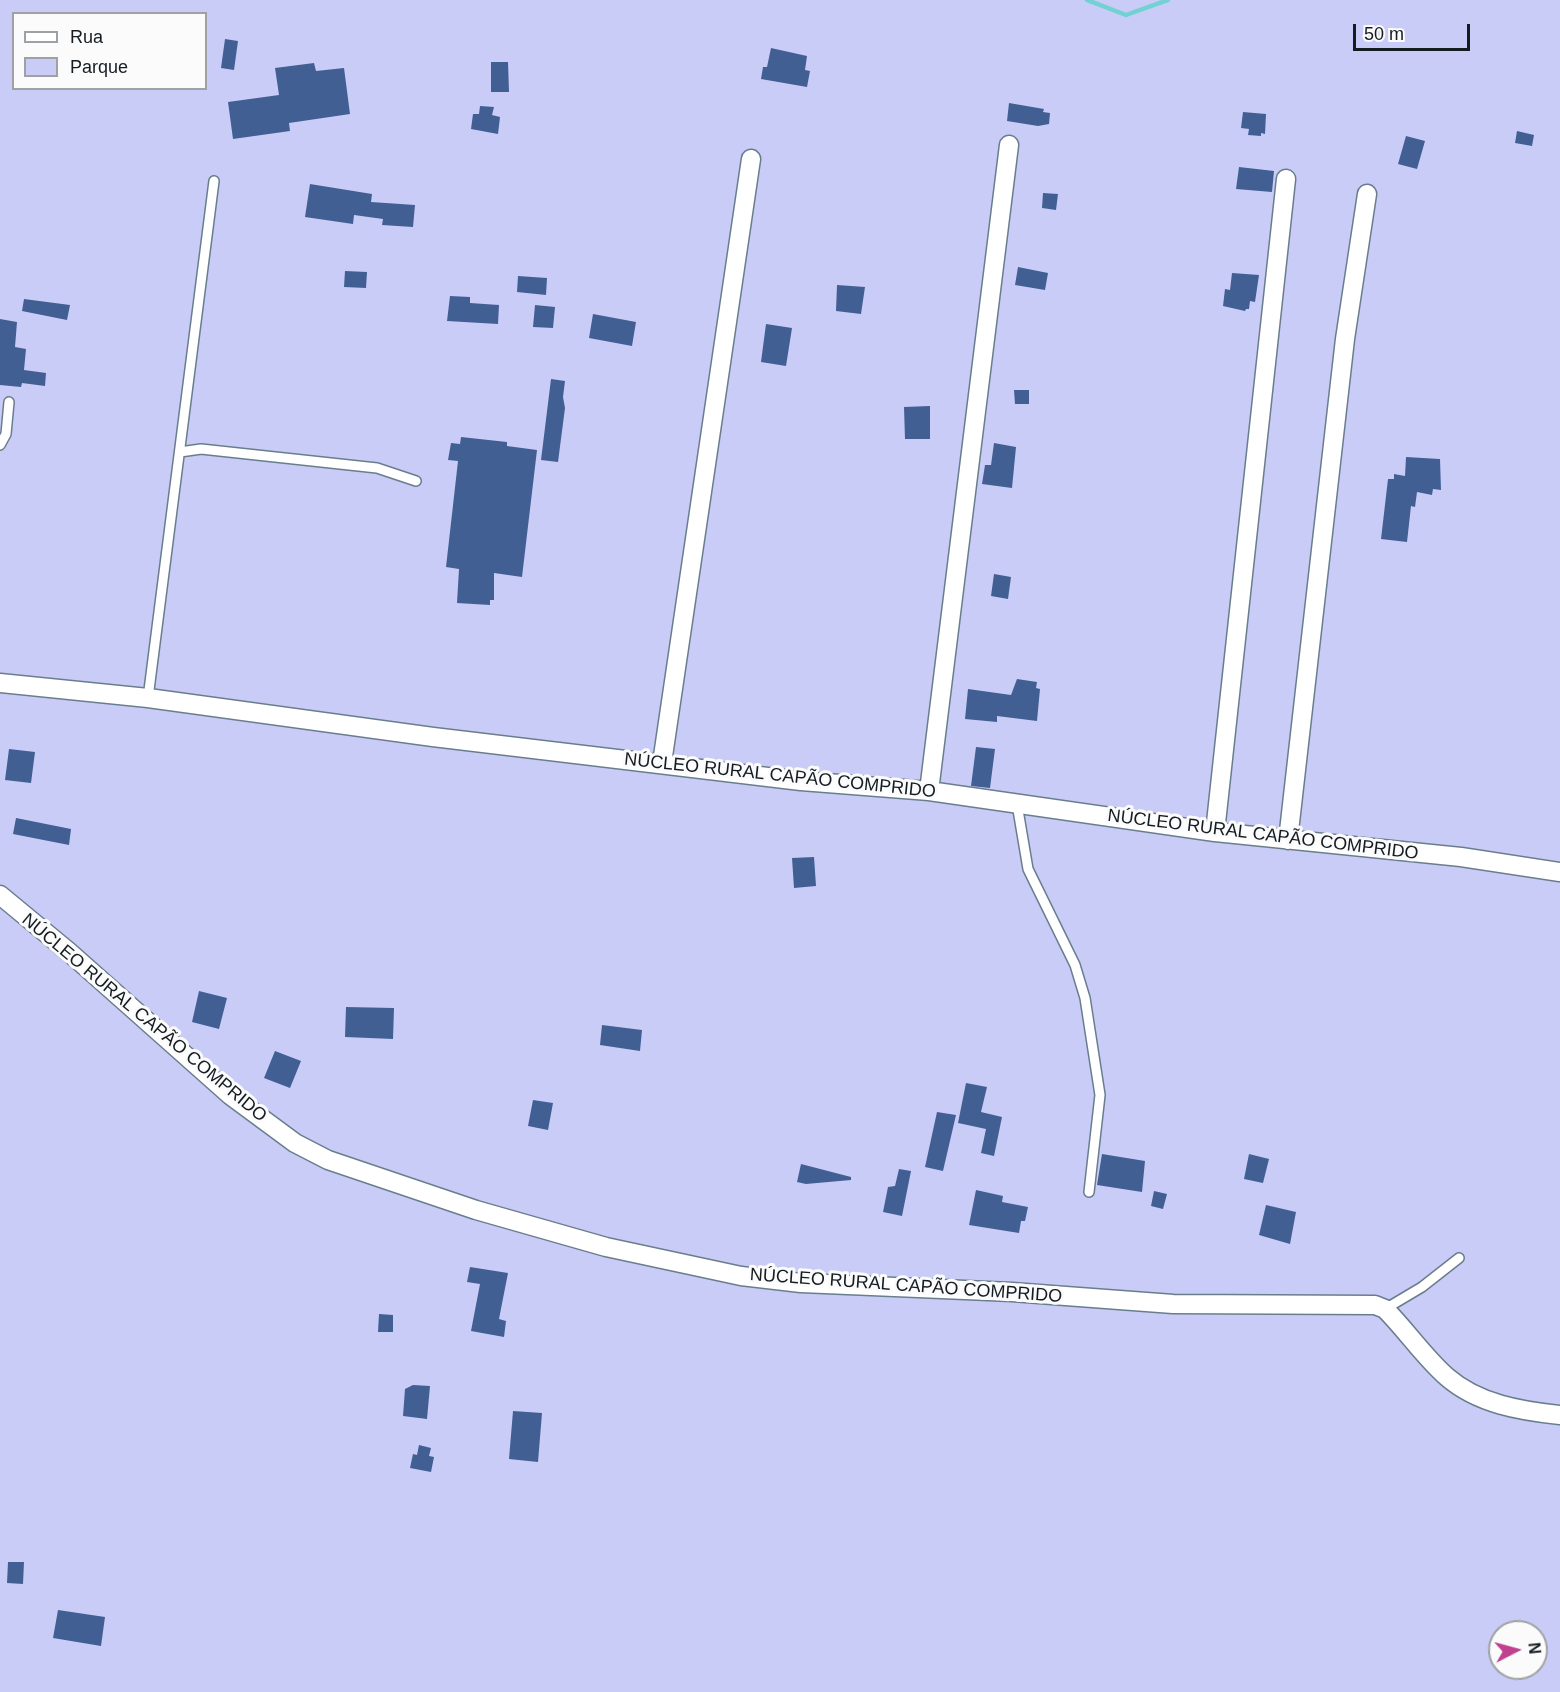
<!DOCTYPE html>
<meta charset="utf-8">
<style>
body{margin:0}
#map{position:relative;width:1560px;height:1692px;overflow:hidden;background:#e2f1fb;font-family:Arial,sans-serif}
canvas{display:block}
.legend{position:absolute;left:12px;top:12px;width:195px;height:78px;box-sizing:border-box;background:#fbfbfb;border:2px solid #9fa2a4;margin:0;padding:8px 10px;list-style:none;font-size:18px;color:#141c22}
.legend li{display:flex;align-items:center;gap:12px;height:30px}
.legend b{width:30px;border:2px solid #9fa2a4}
.north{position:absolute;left:1488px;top:1620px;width:60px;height:60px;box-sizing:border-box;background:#fbfbfb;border:2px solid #9fa2a4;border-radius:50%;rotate:84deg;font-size:16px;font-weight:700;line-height:24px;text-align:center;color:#141c22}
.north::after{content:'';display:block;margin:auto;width:21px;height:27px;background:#c0418e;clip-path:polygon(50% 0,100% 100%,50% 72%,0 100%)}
.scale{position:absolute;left:1353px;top:24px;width:117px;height:27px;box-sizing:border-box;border:3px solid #141c22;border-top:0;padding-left:8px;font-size:18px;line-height:21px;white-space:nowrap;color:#141c22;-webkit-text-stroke:4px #fbfbfb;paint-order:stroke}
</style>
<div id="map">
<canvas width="1560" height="1692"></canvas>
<ul class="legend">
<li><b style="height:8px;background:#fff"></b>Rua</li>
<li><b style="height:16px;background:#caccf8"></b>Parque</li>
</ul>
<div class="north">N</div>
<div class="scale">50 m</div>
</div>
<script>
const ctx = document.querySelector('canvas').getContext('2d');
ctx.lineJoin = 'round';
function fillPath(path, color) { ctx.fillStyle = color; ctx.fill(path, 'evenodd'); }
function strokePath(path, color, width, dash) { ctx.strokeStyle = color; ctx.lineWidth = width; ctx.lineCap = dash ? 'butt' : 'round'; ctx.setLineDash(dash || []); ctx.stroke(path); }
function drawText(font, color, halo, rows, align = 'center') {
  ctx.font = font + ' Arial,sans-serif'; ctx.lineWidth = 6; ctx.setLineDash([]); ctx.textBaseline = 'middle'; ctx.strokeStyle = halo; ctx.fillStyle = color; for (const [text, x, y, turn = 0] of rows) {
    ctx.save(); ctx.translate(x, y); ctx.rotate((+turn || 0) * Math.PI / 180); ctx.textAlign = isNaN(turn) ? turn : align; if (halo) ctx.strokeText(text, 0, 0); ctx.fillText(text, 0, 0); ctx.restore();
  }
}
fillPath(new Path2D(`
 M0 0H1560V1692H0ZM14 14H206V88H14ZM1500 1632H1536V1668H1500Z`), '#caccf8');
strokePath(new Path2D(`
 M1087 0 1126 15 1168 0`), '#71d1d3', 4.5);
fillPath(new Path2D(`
 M225 39 238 41 234 70 221 68Z
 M771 48 807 56 805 70 810 71 807 87 761 79 763 67H767Z
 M491 62H508L509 92H491Z
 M314 63 316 71 344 68 350 114 289 123 290 131 233 139 228 102 279 95 275 68Z
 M1009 103 1044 109 1043 112 1050 113 1049 124 1038 126 1007 121Z
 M480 106 494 107 492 115 500 117 498 134 471 129 473 114H479Z
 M1243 112 1266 114 1265 134 1261 133V136L1248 135 1249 129 1241 128Z
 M1517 131 1534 135 1532 146 1515 143Z
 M1406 136 1425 141 1417 169 1398 164Z
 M1239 167 1274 171 1272 192 1236 189Z
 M310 184 372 194 371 202 415 205 413 227 382 225 383 219 354 215 353 224 305 217Z
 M1043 193 1058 194 1056 210 1042 208Z
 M1018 267 1048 273 1045 290 1015 285Z
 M345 271 367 272 366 288 344 287Z
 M1232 273 1259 275 1255 302 1250 301 1249 309H1246L1245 311 1223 306 1225 289 1230 290Z
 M518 276 547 278 546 295 517 292Z
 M837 285 865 287 861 314 836 311Z
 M450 296 470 297V303L499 305 498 324 447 321Z
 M24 299 70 305 67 320 22 311Z
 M535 305 555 307 553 328 533 327Z
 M593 314 636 322 632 346 589 338Z
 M0 319 17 322 15 347 26 349 24 370 46 373 45 386 22 383 21 387 0 385Z
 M766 324 792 328 786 366 761 362Z
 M551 379 565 381 563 397 565 408 558 462 541 460Z
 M1014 390H1029V404H1015Z
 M930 406V439H905L904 407Z
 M461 437 507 442V446L537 450 522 577 494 573V600H490V605L457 603 459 569 446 567 458 461 448 460 451 443 460 444Z
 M994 443 1016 447 1012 488 982 484 985 465H991Z
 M1406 457 1440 459 1441 490 1433 489 1432 495 1417 492 1415 507 1411 506 1407 542 1381 539 1388 479H1394V474L1405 476Z
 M994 574 1011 577 1008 599 991 596Z
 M1017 679 1037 682 1036 688 1040 689 1037 721 997 716V722L965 719 968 689 1011 695Z
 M976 747 995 749 990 788 971 786Z
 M9 749 35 752 31 783 5 780Z
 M16 818 71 829 69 845 13 834Z
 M814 857 816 886 794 888 792 858Z
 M199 991 227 998 219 1029 192 1022Z
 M346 1007 394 1008 393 1039 345 1037Z
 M602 1025 642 1030 640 1051 600 1045Z
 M275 1051 301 1061 290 1088 264 1078Z
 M966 1083 987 1087 981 1112 1002 1117 994 1156 981 1153 986 1129 958 1123Z
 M533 1100 553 1103 548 1130 528 1126Z
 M937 1112 956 1115 943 1171 925 1167Z
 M1102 1154 1145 1161 1142 1192 1097 1185Z
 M1249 1154 1269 1159 1263 1183 1244 1179Z
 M801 1164 851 1177V1180L806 1184 797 1182Z
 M899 1169 911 1171 902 1216 883 1212 888 1187 895 1186Z
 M976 1190 1003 1196 1002 1202 1028 1207 1025 1221H1021L1019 1233 969 1225Z
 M1154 1191 1167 1194 1163 1209 1151 1206Z
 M1266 1205 1296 1212 1290 1244 1259 1235Z
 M470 1267 508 1273 499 1319 506 1321 504 1337 471 1331 480 1284 467 1282Z
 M379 1314 393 1315V1332H378Z
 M413 1385 430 1386 427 1419 403 1416 405 1389Z
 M513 1411 542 1413 538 1462 509 1459Z
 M419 1445 431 1448 429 1456 434 1457 431 1472 410 1468 413 1454 417 1455Z
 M8 1562H24L23 1584 7 1583Z
 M58 1610 105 1617 101 1646 53 1638Z`), '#425f93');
const lane = new Path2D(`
 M0 445 6 434 9 402
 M180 452 201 449 377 468 416 481
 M148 698 214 181
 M1017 804 1028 869 1075 965 1085 998 1100 1095 1089 1192
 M1385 1309 1422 1287 1459 1258`);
const street = new Path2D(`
 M0 683 148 698 433 737 801 781 929 791 1215 832 1461 857 1560 872
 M662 763 751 159
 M929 791 1009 145
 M1215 832 1286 179
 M1288 840 1345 339 1367 194
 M0 895 69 952 230 1095 295 1143 328 1160 476 1210 606 1247 741 1276 801 1283 1012 1292 1173 1304 1375 1305 1385 1309C1406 1330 1425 1358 1447 1377 1478 1404 1521 1411 1560 1415`);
strokePath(lane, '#697e8d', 12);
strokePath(street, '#697e8d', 21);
strokePath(lane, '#fff', 9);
strokePath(street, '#fff', 18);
drawText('18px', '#141c22', '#fbfbfb', [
 ["NÚCLEO RURAL CAPÃO COMPRIDO",780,776,6],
 ["NÚCLEO RURAL CAPÃO COMPRIDO",1263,835,7],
 ["NÚCLEO RURAL CAPÃO COMPRIDO",144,1018,40],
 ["NÚCLEO RURAL CAPÃO COMPRIDO",906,1286,4]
]);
</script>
